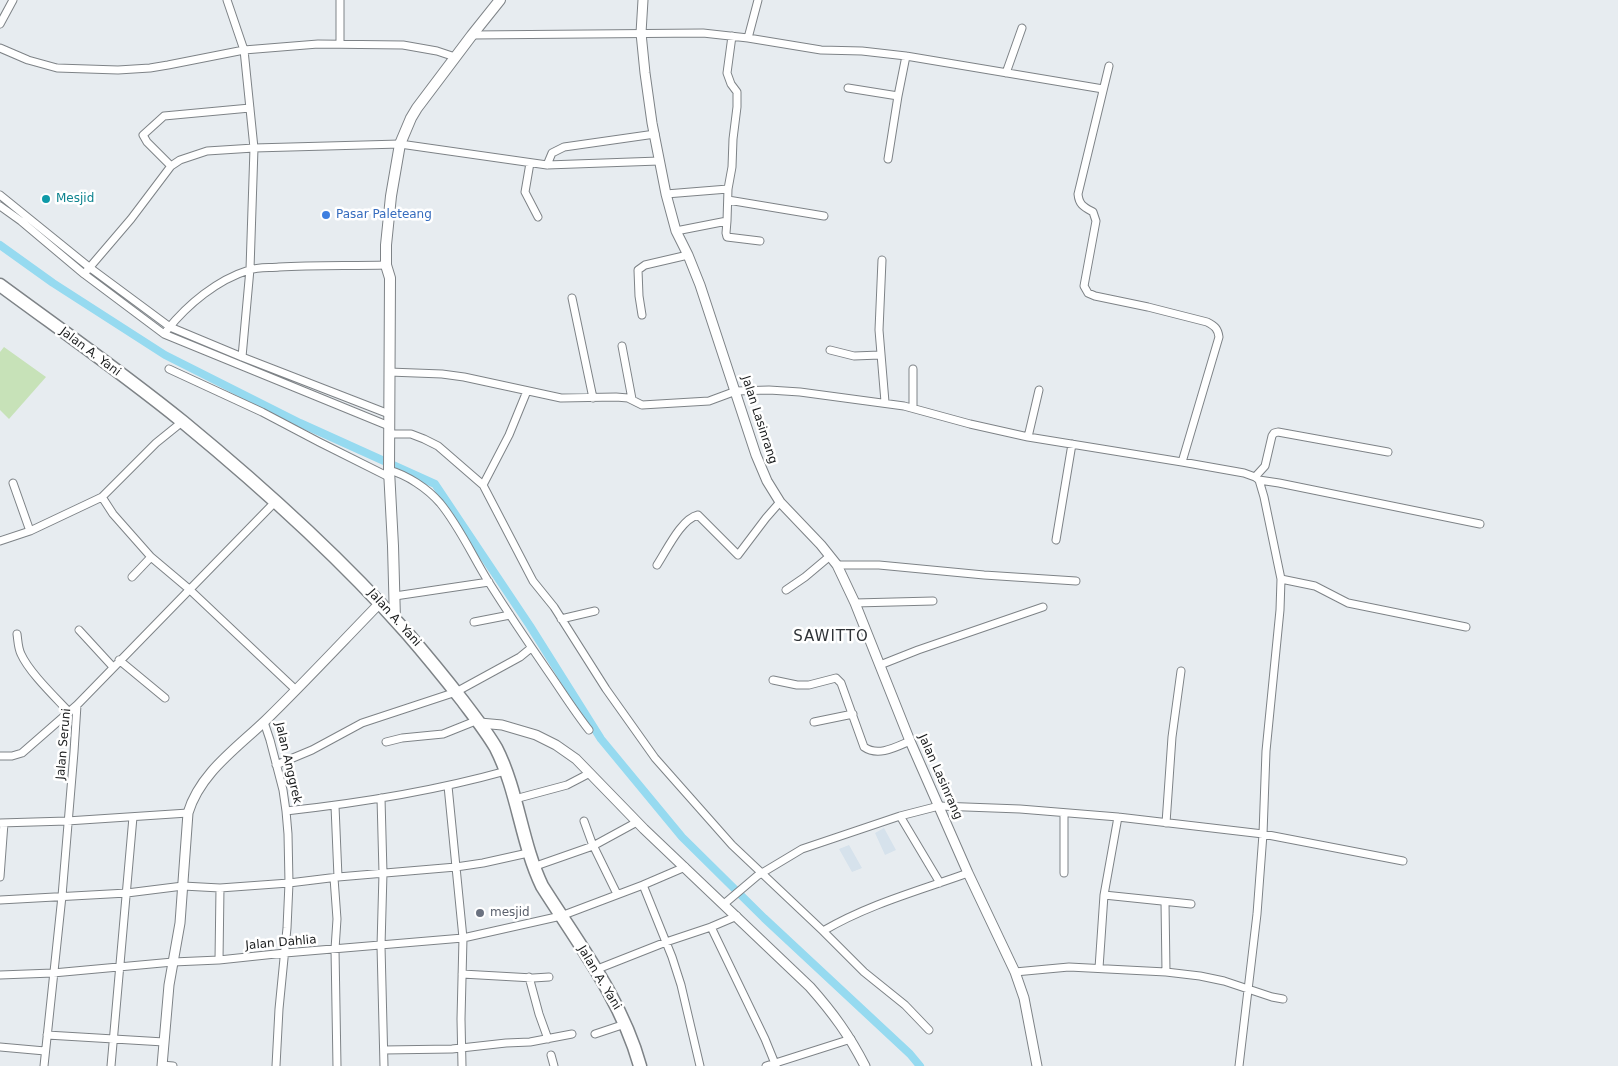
<!DOCTYPE html>
<style>
body{margin:0}
canvas{display:block;background:#e7ecf0}
</style>
<canvas width="1618" height="1066"></canvas>
<script>
const ctx = document.querySelector('canvas').getContext('2d');
ctx.lineJoin = 'round';
function fillPath(path, color) { ctx.fillStyle = color; ctx.fill(path, 'evenodd'); }
function strokePath(path, color, width, dash) { ctx.strokeStyle = color; ctx.lineWidth = width; ctx.lineCap = dash ? 'butt' : 'round'; ctx.setLineDash(dash || []); ctx.stroke(path); }
function drawText(font, color, halo, rows, align = 'center') {
  ctx.font = font + ' "DejaVu Sans",sans-serif'; ctx.lineWidth = 5; ctx.setLineDash([]); ctx.textBaseline = 'middle'; ctx.strokeStyle = halo; ctx.fillStyle = color; for (const [text, x, y, turn = 0] of rows) {
    ctx.save(); ctx.translate(x, y); ctx.rotate((+turn || 0) * Math.PI / 180); ctx.textAlign = isNaN(turn) ? turn : align; if (halo) ctx.strokeText(text, 0, 0); ctx.fillText(text, 0, 0); ctx.restore();
  }
}
fillPath(new Path2D(`
 M884 828 896 850 885 855 875 833Z
 M849 845 862 868 852 872 839 849Z`), '#d6e2ec');
fillPath(new Path2D(`
 M4 347 46 377 9 419 0 410V352Z`), '#c7e2b8');
strokePath(new Path2D(`
 M0 245 53 283 165 355 300 423 435 484 530 626 601 739 682 837 764 918 910 1054 920 1066`), '#96daf0', 8);
const street = new Path2D(`
 M227 0 244 50 254 148 250 269 242 357
 M340 0V44
 M0 24 13 0
 M472 35 703 33 748 38 821 50 862 51 906 56 1103 89
 M748 38 758 0
 M0 48 28 60 57 68 118 70 150 68 168 65 244 50 318 44 403 45 437 51 455 57
 M1109 66 1078 194C1079 205 1084 207 1093 212L1096 221 1084 286 1088 293 1095 296 1148 307 1207 322C1215 326 1218 329 1219 337L1182 462
 M1006 73 1022 28
 M848 88 898 96
 M888 159 898 96 906 56
 M530 163 525 192 538 217
 M547 165 552 153 564 147 655 134
 M171 166 147 142 143 135 164 116 250 108
 M666 194 728 189 732 167 733 139 737 107V92L731 84 727 73 732 36
 M0 195 89 267 170 327 242 357 389 414
 M728 200 824 216
 M0 206 21 221 84 274 164 334 389 426
 M727 221 726 233 727 237 760 241
 M676 231 727 221 728 189
 M882 260 879 330 885 402
 M84 274 131 219 171 166 180 160 207 151 254 148 400 144 547 165 659 161
 M572 298 593 398
 M642 315 639 296 638 270 645 265 688 255
 M167 330C188 304 217 280 249 270 258 267 270 268 279 267 315 265 351 266 386 265
 M622 346 632 399
 M830 350 854 356 880 355
 M169 369 262 412 319 442 389 477
 M389 372 442 374 464 377 561 398 616 397 628 398 642 405 709 401 736 391 769 390 800 392 904 406 970 424 1028 437 1182 462 1244 473 1255 477 1259 480 1264 497 1281 579 1280 610 1266 751 1263 834 1257 914 1239 1066
 M913 408V369
 M389 434H411L424 439 438 446 483 485 533 581 554 607 606 689 655 758 732 845 823 931 864 972 905 1005 929 1030
 M1028 437 1039 390
 M389 470C407 475 427 488 440 503 459 526 472 555 488 581 507 611 527 641 547 670 561 690 574 711 589 730
 M1255 477 1265 466 1272 436 1274 433 1278 432 1388 452
 M1259 480 1279 483 1480 524
 M13 483 30 531
 M483 485 509 435 527 391
 M102 497 113 514 151 557 189 589 296 690
 M1056 540 1072 444
 M0 541 30 531 102 497 156 443 182 422
 M657 565C667 550 681 519 698 515L738 555 766 518 780 502
 M837 565H879L984 575 1076 581
 M132 577 151 557
 M1281 579 1315 586 1348 603 1466 627
 M786 590 805 577 830 556
 M395 596 489 582
 M855 603 933 601
 M561 619 595 611
 M474 622 510 615
 M79 630 113 667
 M17 634C18 641 18 648 21 654 29 672 54 696 68 711
 M119 660 165 698
 M880 665 918 650 1043 607
 M773 680 797 685H809L836 678 841 683 864 747C878 757 896 747 910 741
 M264 722 270 740 283 790 286 811 288 834 289 883 287 928 279 1009 276 1066
 M814 722 853 714
 M386 742 402 738 443 734 478 720
 M0 756H12L22 753 77 705
 M276 765 312 750 362 723 456 692 520 657 531 648
 M448 786 463 938 461 1019 462 1066
 M381 798 383 873 381 946 384 1066
 M515 799 567 785 590 773
 M335 806 338 877
 M286 811C360 803 434 791 506 771
 M900 816 940 883
 M584 821 592 843 617 894
 M0 823 67 821 188 813
 M1166 823 1172 737 1181 671
 M533 867 593 846 637 822
 M685 867 643 885 672 957 681 985 700 1066
 M1064 873V814
 M0 877 4 823
 M334 878 337 919 335 949 337 1066
 M1104 895 1191 904
 M0 900 127 893 183 886 220 888 289 883 338 877 456 867 483 863 528 853
 M1165 902 1166 972
 M724 904 757 876 802 849 900 816 939 806 1020 809 1118 817 1263 834 1403 861
 M711 927 765 1039 776 1066
 M823 931C869 904 918 891 968 873
 M219 960 220 888
 M1099 968 1104 895 1118 817
 M595 970 666 942 711 927 737 916
 M1015 972 1069 967 1166 972 1200 976 1224 981 1272 997 1283 999
 M462 974 533 978 549 977
 M0 975 53 973 173 962 219 960 285 953 463 938 561 916 643 885
 M529 977 539 1014 548 1039
 M595 1034 625 1024
 M47 1035 164 1042
 M0 1047 45 1051
 M384 1050 452 1049 506 1043 530 1042 572 1034
 M551 1055 554 1066
 M162 1065 173 1066
 M44 1066 62 896 74 752 77 705 275 502
 M111 1066 133 817
 M766 1066 851 1039`);
const secondary = new Path2D(`
 M643 0 641 33 645 73 652 123 666 194 676 231 688 255 700 285 756 455 767 481 780 502 821 545 837 565 855 603 910 741 968 873 1015 972 1024 998 1037 1066
 M480 723 502 725 536 735 556 745 576 759 644 829 810 987C833 1013 849 1035 865 1066
 M162 1066 169 985 180 923 188 813C200 773 237 748 266 720 305 682 342 642 380 603`);
const primary = new Path2D(`
 M395 620 393 546 389 470 390 278 386 265V245L391 196 400 144 411 118 417 108 472 35 500 0`);
const highway = new Path2D(`
 M0 285C61 330 124 374 183 422 262 487 339 556 407 633 426 655 444 677 462 700 474 716 486 731 496 748 518 791 521 842 542 886 578 943 622 1000 640 1066`);
strokePath(street, '#7e8387', 9);
strokePath(secondary, '#7e8387', 11);
strokePath(primary, '#7e8387', 12);
strokePath(highway, '#7e8387', 15);
strokePath(street, '#fff', 7);
strokePath(secondary, '#fff', 9);
strokePath(primary, '#fff', 10);
strokePath(highway, '#fff', 12);
for (const [x, y, r, color] of [
 [46,199,5,"#0f9aa8"],
 [326,215,5,"#3f7fe0"],
 [480,913,5,"#6b7280"]
]) { const dot = new Path2D(); dot.arc(x, y, r, 0, 2 * Math.PI); ctx.fillStyle = color; ctx.fill(dot); strokePath(dot, '#fff', 2); }
drawText('12px', '#0d838f', '#fff', [
 ["Mesjid",56,199]
], 'left');
drawText('12px', '#366cbe', '#fff', [
 ["Pasar Paleteang",336,215]
], 'left');
drawText('12px', '#191b1c', '#fff', [
 ["Jalan A. Yani",90,352,37],
 ["Jalan Lasinrang",759,420,72],
 ["Jalan A. Yani",394,618,48],
 ["Jalan Seruni",64,744,-85],
 ["Jalan Anggrek",288,763,77],
 ["Jalan Lasinrang",940,777,66],
 ["Jalan Dahlia",281,943,-5],
 ["Jalan A. Yani",599,978,59]
]);
drawText('12px', '#5b616d', '#fff', [
 ["mesjid",490,913]
], 'left');
ctx.letterSpacing = '1px';
drawText('15px', '#2e3236', '#fff', [
 ["SAWITTO",831,637]
]);
ctx.letterSpacing = '0px';
</script>
